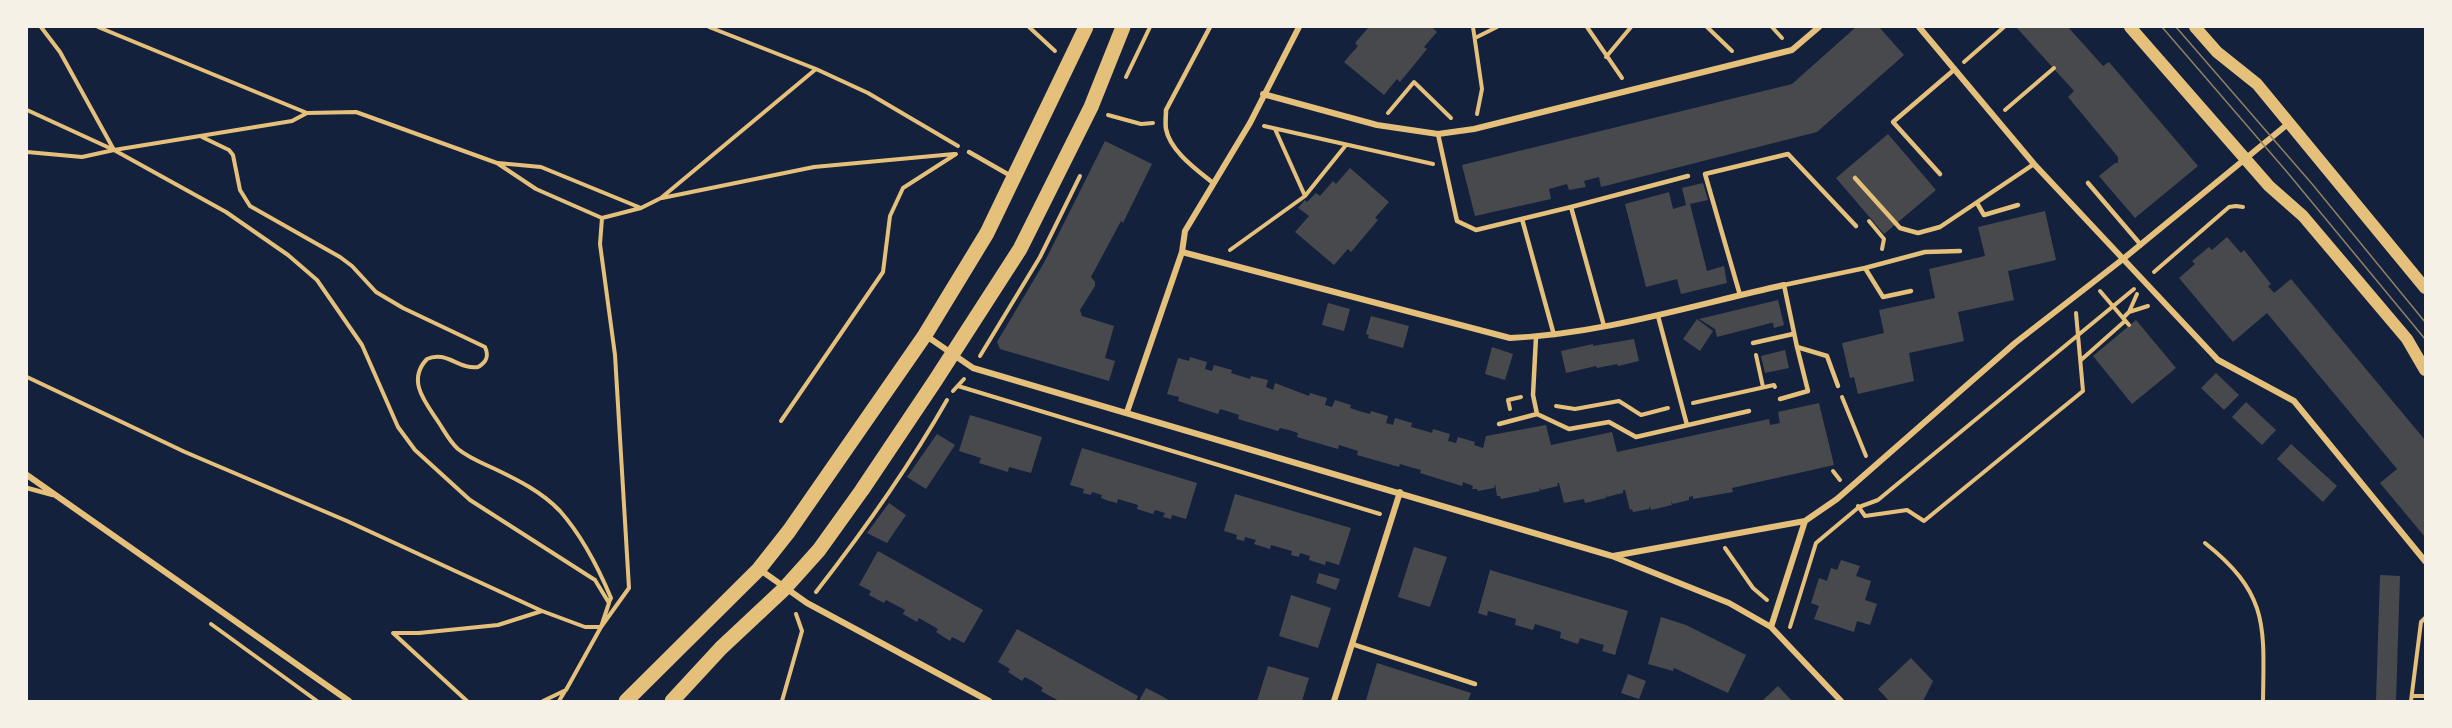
<!DOCTYPE html>
<style>
body{margin:0}
#map{position:relative;width:2452px;height:728px;overflow:hidden;background:#14213d;font-family:"Fira Sans",sans-serif}
canvas{display:block}
.frame{position:absolute;inset:0;border:28px solid #f6f1e7;pointer-events:none}
</style>
<div id="map">
<canvas width="2452" height="728"></canvas>
<div class="frame"></div>
</div>
<script>
const ctx = document.querySelector('canvas').getContext('2d');
ctx.lineJoin = 'round';
function fillPath(path, color) { ctx.fillStyle = color; ctx.fill(path, 'evenodd'); }
function strokePath(path, color, width, dash) { ctx.strokeStyle = color; ctx.lineWidth = width; ctx.lineCap = dash ? 'butt' : 'round'; ctx.setLineDash(dash || []); ctx.stroke(path); }
fillPath(new Path2D(`
 M1369 27H1432L1437 32 1424 47 1427 49 1400 82 1397 79 1384 95 1344 62 1358 46 1355 43Z
 M1856 27H1879L1904 55 1817 132 1601 187 1599 177 1584 181 1586 187 1569 190 1567 184 1549 189 1551 199 1475 216 1462 165 1792 84Z
 M2016 27H2068L2103 66 2109 62 2198 166 2135 218 2099 176 2115 163H2118V157L2068 97 2074 91Z
 M1888 134 1936 190 1884 234 1836 178Z
 M1105 141 1152 164 1123 223 1121 221 1091 277 1095 282V286L1080 310 1082 316 1114 326 1105 358 1115 361 1109 381 1000 349 997 342 1045 261Z
 M1350 168 1389 202 1375 218 1378 220 1351 252 1348 249 1334 265 1295 232 1309 216 1298 208 1305 200 1307 202 1316 193 1320 196 1333 181 1336 184Z
 M1703 183 1708 200 1690 204 1707 271 1724 266 1727 283 1681 294 1677 279 1646 287 1625 204 1669 192 1673 209 1686 205 1682 188Z
 M2045 211 2056 260 2008 271 2014 300 1958 312 1964 341 1909 353 1914 381 1858 394 1854 377 1850 378 1842 343 1884 333 1879 310 1935 298 1929 269 1985 256 1978 227Z
 M2227 237 2241 253 2244 250 2271 284 2268 286 2274 293 2291 279 2425 440V537L2380 483 2397 469 2267 313 2233 342 2179 278 2195 264 2192 261 2209 247 2212 250Z
 M1778 300 1784 325 1774 328 1773 323H1771L1717 337 1715 329 1699 319Z
 M1328 303 1350 309 1344 331 1322 325Z
 M1371 316 1409 326 1403 348 1368 338 1369 335 1366 334Z
 M1697 319 1713 331 1700 351 1683 339Z
 M2136 320 2176 368 2132 404 2093 356Z
 M1634 339 1639 361 1618 366 1617 364 1597 368 1596 366 1566 373 1561 351 1593 344V346Z
 M1492 347 1513 354 1505 380 1485 374Z
 M1785 350 1789 368 1765 373 1761 356Z
 M1190 357 1207 362 1205 369 1212 371 1214 365 1232 370 1231 373 1250 379 1251 376 1268 380 1266 387 1273 390 1275 383 1309 396 1310 393 1327 398 1325 405 1332 407 1335 400 1351 405 1350 408 1359 411 1370 414 1371 411 1388 416 1386 423 1393 425 1395 418 1412 423 1411 427 1422 430 1432 433 1433 429 1450 434 1448 441 1456 443 1458 437 1475 442 1474 445 1483 448 1486 436 1546 425 1551 445 1612 432 1617 452 1769 419 1770 425 1780 423 1778 412 1819 403 1834 465 1732 488 1733 492 1693 499V496L1689 497V500L1673 504 1671 501 1672 505 1651 510 1650 506 1649 509 1633 512 1632 509 1630 510 1625 490H1623V493L1607 497V494L1606 498 1585 503 1584 499 1564 503 1559 483H1557L1558 486 1541 490 1539 487 1540 491 1501 499 1500 496H1497L1495 484 1494 488 1478 491 1477 489H1472L1473 486 1463 482 1462 486 1420 473 1421 470 1410 467 1400 464 1399 467 1357 455 1358 451 1339 445 1338 449 1297 437 1298 433 1289 430 1280 428 1278 431 1238 419 1239 415 1230 412 1220 409 1218 414 1178 401 1179 397 1167 394 1178 358 1189 361Z
 M2216 373 2239 395 2224 410 2201 388Z
 M2246 402 2276 430 2262 445 2232 417Z
 M970 415 1042 437 1031 473 1009 467 1008 472 979 463 981 458 959 451Z
 M937 434 955 445 926 489 907 477Z
 M2291 444 2337 486 2323 502 2277 459Z
 M1082 448 1197 483 1186 519 1172 515 1171 519 1163 517 1165 513 1155 510 1153 514 1137 509 1138 505 1118 499 1117 503 1109 501 1101 498 1102 495 1092 492 1091 495 1083 493 1084 489 1070 485Z
 M1235 494 1351 528 1339 565 1326 561 1325 565 1309 560 1310 556 1300 553 1299 557 1291 555 1292 551 1271 545 1270 549 1254 544 1256 540 1245 537 1244 541 1236 539 1237 535 1224 531Z
 M889 503 906 515 887 543 867 533Z
 M1414 547 1447 557 1430 607 1398 597Z
 M878 551 983 610 964 643 952 637 950 641 936 632 938 629 919 618 917 622 903 614 905 610 886 600 884 603 869 595 871 591 859 585Z
 M1841 560 1860 566 1856 576 1871 581 1865 600 1877 604 1870 625 1857 621 1854 632 1814 619 1819 606 1811 603 1819 578 1827 581 1831 568 1837 570Z
 M1490 570 1628 611 1615 655 1602 651 1604 645 1580 638 1578 644 1560 638 1561 632 1535 624 1533 630 1515 625 1516 619 1488 611 1487 616 1478 613Z
 M1319 573 1340 579 1336 590 1316 583Z
 M2380 575 2400 576 2396 701H2376Z
 M1291 595 1331 608 1318 648 1279 636Z
 M1661 617 1686 625 1746 655 1728 693 1674 668 1673 671 1648 664Z
 M1017 629 1138 696 1136 701H1059L1041 691 1043 688 1034 682 1025 677 1022 681 1008 672 1010 669 998 662Z
 M1911 658 1933 681 1923 701H1889L1878 689Z
 M1377 663 1471 693 1468 701 1366 700Z
 M1268 666 1309 678 1302 701H1257Z
 M1628 674 1646 681 1639 699 1621 693Z
 M1778 686 1792 701H1762Z
 M1146 688 1160 695 1170 701H1139Z`), '#48494c');
strokePath(new Path2D(`
 M98 27 307 113 356 112 497 163 536 189 602 218 641 208 661 198 816 69
 M709 27 816 69 868 93 958 146
 M1029 27 1055 51
 M1473 27 1482 89 1477 114
 M1587 27 1622 78
 M1707 27 1732 51
 M1772 27 1782 38
 M1475 38 1497 27
 M1606 57 1631 27
 M1964 62 2004 27
 M1126 77 1150 27
 M27 110 114 150 60 52 41 27
 M2005 110 2054 68
 M1388 113 1414 82 1451 118
 M1108 115 1141 124 1153 123
 M1264 126 1433 164
 M1275 129 1305 196
 M202 137 229 150 233 155 240 190 250 206 340 257 352 266 376 292 403 308 485 347C489 356 487 362 478 367 459 370 446 350 427 359 406 381 426 403 439 423 445 432 450 442 458 449 469 458 482 463 495 469 518 480 542 492 560 511 583 537 598 567 611 598L609 602
 M27 152 82 157 114 150 292 121 307 113
 M498 163 541 167 641 208
 M662 198 814 167 954 154
 M1869 221 1884 239 1882 249
 M1230 250 1305 196 1346 145
 M2154 272 2229 207 2236 206 2243 207
 M2100 291 2129 325
 M2129 312 2148 306
 M2123 318 2129 312 2137 294
 M1756 355 1763 387
 M980 356 1040 257 1080 176
 M2081 360 2125 321
 M27 377 185 452 347 521 542 611 585 627H601L609 603 595 580 470 500 415 450 398 427 362 345 317 280 288 255 226 212 114 150
 M958 386 1380 514
 M953 391 964 379
 M1842 397 1866 456
 M1693 403 1774 385 1775 387
 M1556 406 1575 409 1619 401 1641 415 1668 408
 M1510 409 1508 400 1521 397
 M781 421 883 272 890 216 903 188 956 154
 M1833 471 1840 480
 M1858 506 1865 516 1907 510 1924 521 2083 391 2076 313
 M2205 543C2269 594 2264 626 2263 701
 M1725 548 1753 588 1767 600
 M816 592C862 533 910 465 947 400
 M211 624 317 701
 M1790 627 1816 543 1859 507 1878 500 2134 289
 M2413 696H2425
 M467 701 393 633H419L498 625 542 611
 M543 701 566 690 601 627 629 588 615 355 600 244 602 218
 M559 701 565 691
 M782 701 802 631 796 614
 M2411 701 2421 622 2425 618`), '#e5c07b', 4);
strokePath(new Path2D(`
 M1210 27 1166 110C1166 116 1165 123 1166 129 1170 151 1197 170 1213 183
 M1438 134 1457 221 1476 230 1571 207 1688 176
 M969 152 1011 176
 M1940 174 1893 122 1955 69
 M1855 178 1900 228 1918 233 1940 227 2034 164
 M2088 183 2141 245
 M1977 203 1984 215 2018 205
 M1571 207 1604 326
 M1522 219 1554 335
 M1865 268 1883 297 1911 291
 M1740 295 1705 174 1788 154 1856 226
 M1658 316 1687 425
 M1536 337 1533 395 1537 414
 M1753 343 1793 334
 M1838 386 1827 356 1797 347 1784 285 1865 268 1925 252 1960 251
 M1780 399 1808 391 1797 347
 M1499 424 1537 414 1569 429 1609 422 1636 437 1749 411
 M27 488 53 495
 M1352 644 1475 684`), '#e5c07b', 4.5);
strokePath(new Path2D(`
 M1919 27 2034 164 2218 360 2294 401 2425 561
 M1263 94 1377 125 1438 134 1474 129 1792 50 1819 27
 M1182 252 1510 338C1603 334 1693 305 1784 285
 M925 335 973 368 1612 556 1729 603 1771 627 1841 701
 M1127 412 1182 252 1185 231 1250 123 1299 27
 M27 475 349 701
 M1613 556 1805 521
 M759 569 807 603 989 701
 M1771 627 1805 521 1837 499 2015 343 2123 259 2289 123
 M1334 701 1400 492`), '#e5c07b', 6);
strokePath(new Path2D(`
 M2130 27 2269 186 2303 216 2407 339 2425 370
 M2195 27 2217 52 2257 84 2425 288`), '#e5c07b', 12);
strokePath(new Path2D(`
 M626 701 759 569 789 531 925 335 987 233 1086 27
 M672 701 721 648 784 589 819 550 862 490 935 381 1020 249 1091 107 1123 27`), '#e5c07b', 15);
strokePath(new Path2D(`
 M2162 27 2287 172 2425 339
 M2176 27 2313 185 2425 322`), '#918062', 1.5);
</script>
